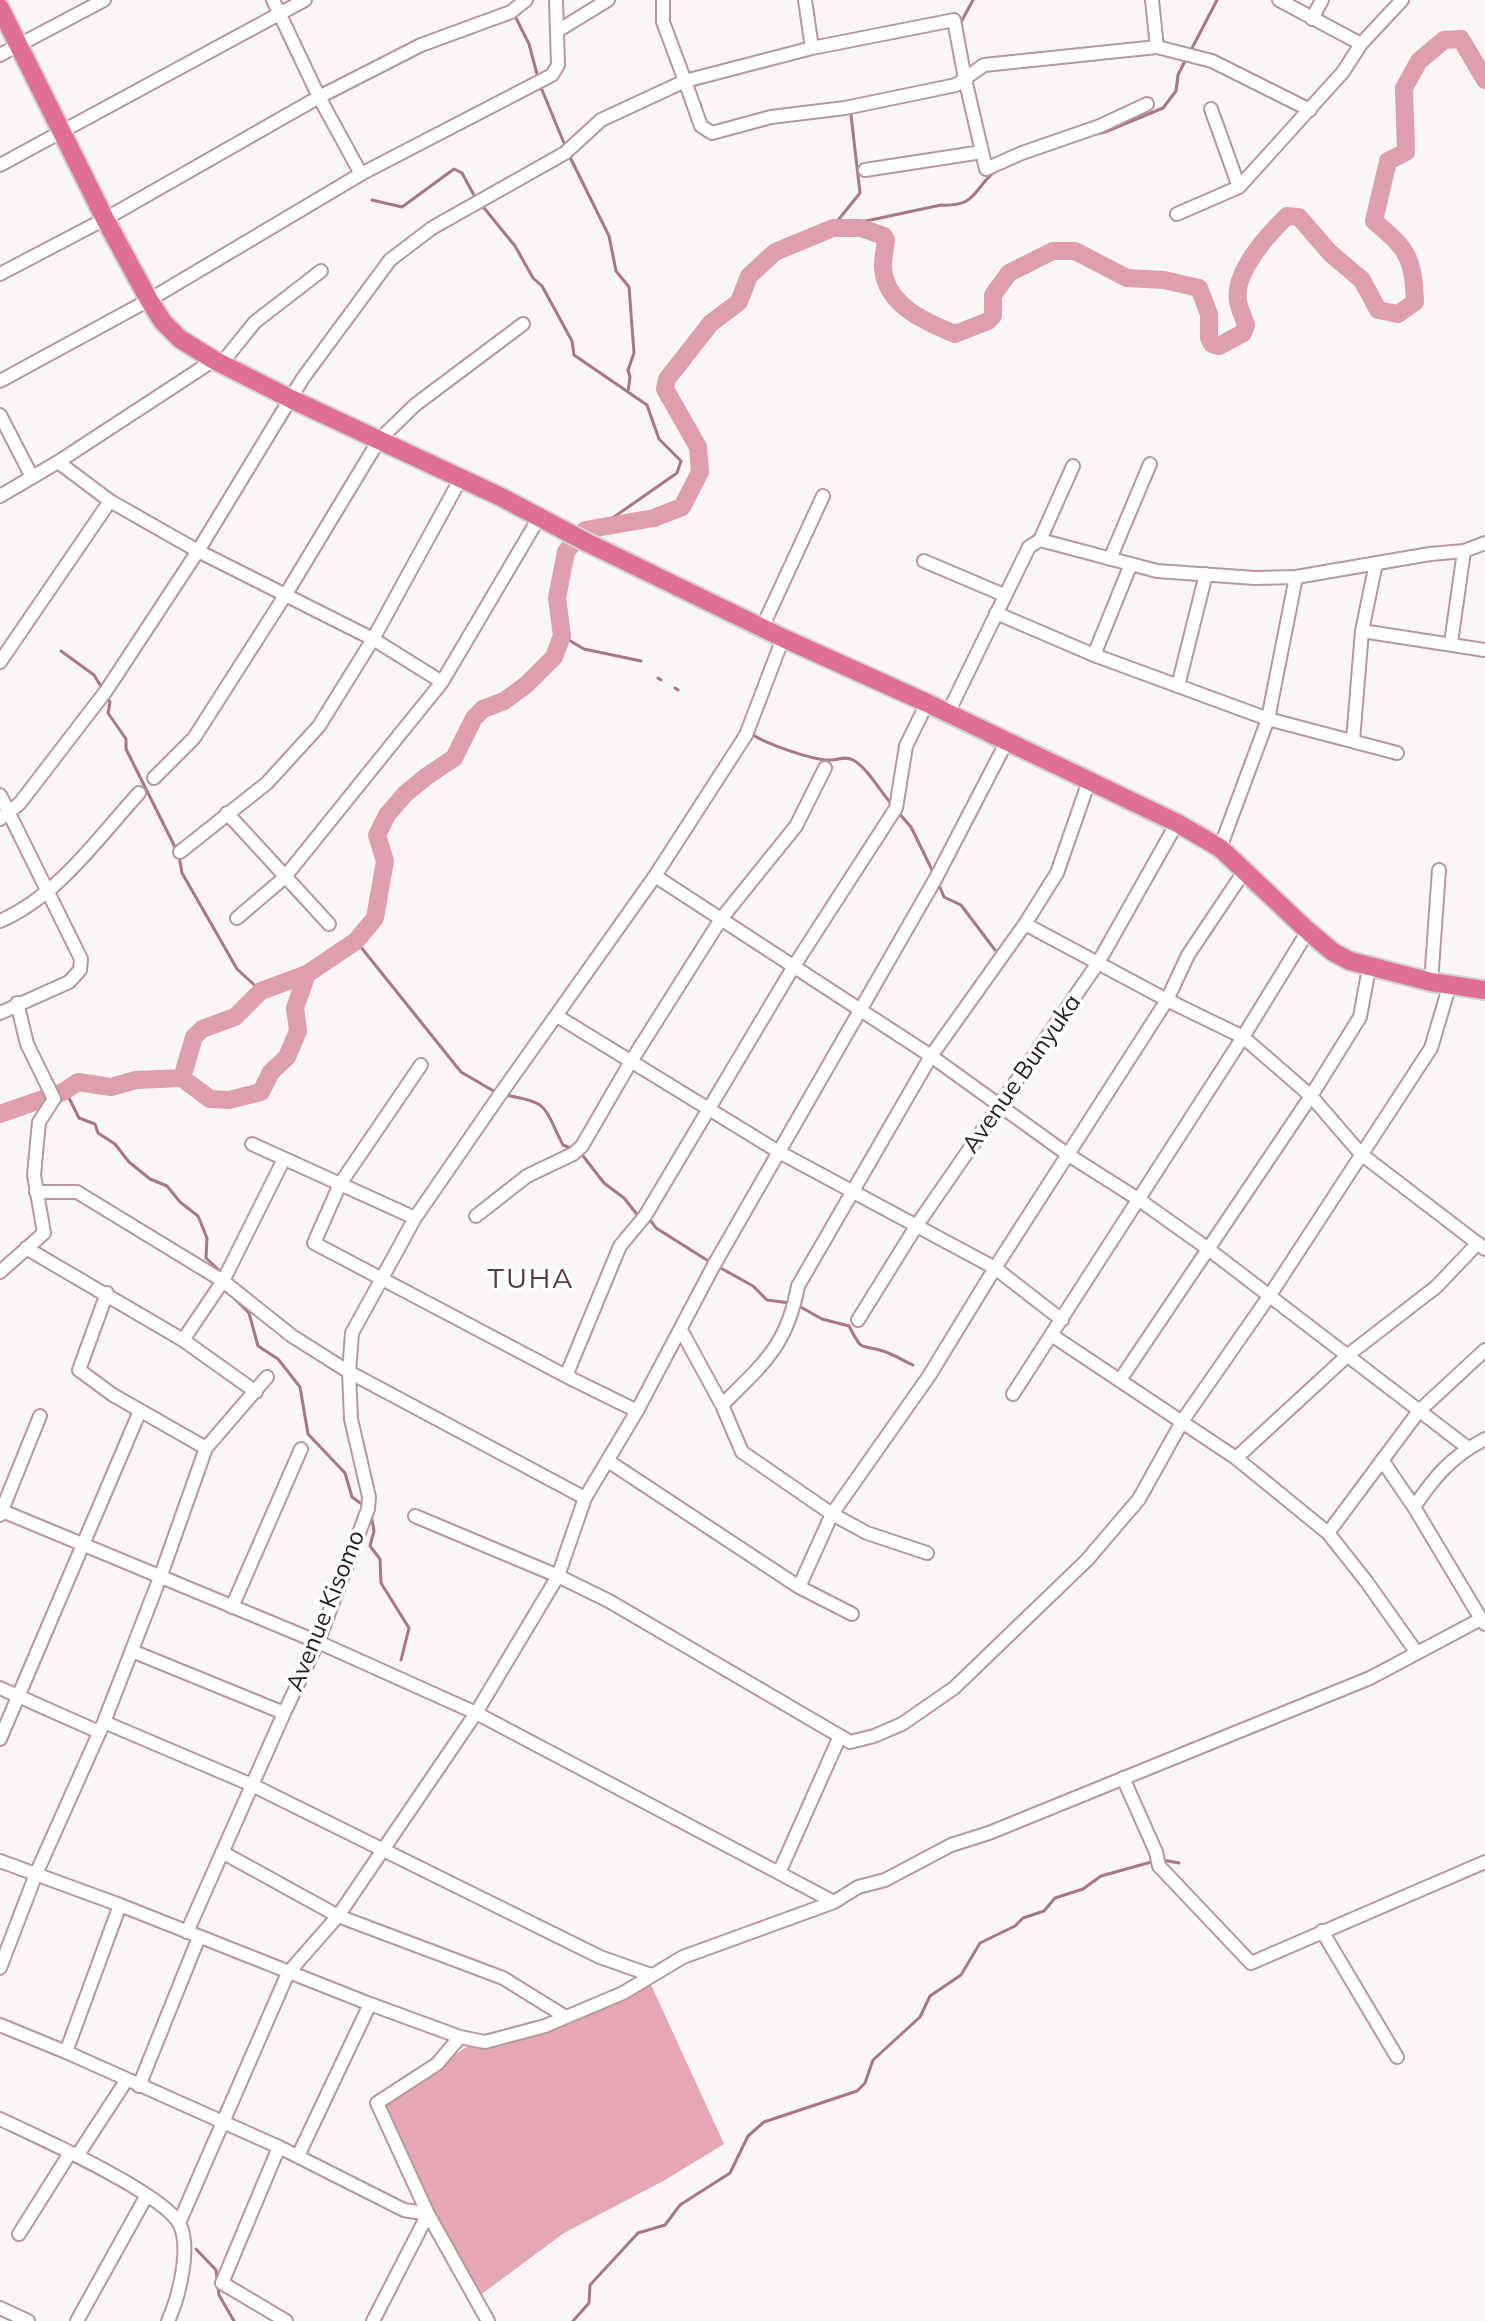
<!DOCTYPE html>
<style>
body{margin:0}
canvas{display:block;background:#fcf5f7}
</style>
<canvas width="1485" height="2321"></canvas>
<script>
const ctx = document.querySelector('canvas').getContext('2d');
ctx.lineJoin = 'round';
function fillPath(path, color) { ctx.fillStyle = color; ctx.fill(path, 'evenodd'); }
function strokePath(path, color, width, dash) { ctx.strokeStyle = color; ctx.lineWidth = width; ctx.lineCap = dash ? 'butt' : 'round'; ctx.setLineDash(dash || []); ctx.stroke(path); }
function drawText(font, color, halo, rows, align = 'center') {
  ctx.font = font + ' Mulish,sans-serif'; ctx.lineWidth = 7; ctx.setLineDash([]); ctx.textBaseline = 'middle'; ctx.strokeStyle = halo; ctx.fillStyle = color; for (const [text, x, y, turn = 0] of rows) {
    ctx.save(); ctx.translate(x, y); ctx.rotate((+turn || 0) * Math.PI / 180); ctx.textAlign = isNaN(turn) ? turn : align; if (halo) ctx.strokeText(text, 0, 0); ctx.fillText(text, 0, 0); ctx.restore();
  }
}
fillPath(new Path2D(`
 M647 1976 724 2144 665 2180 564 2233 471 2302 384 2102 468 2046C516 2057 605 2000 647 1976Z`), '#e5a6b6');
strokePath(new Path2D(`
 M514 14 529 44 538 78
 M960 24 973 0
 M1190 52 1217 0
 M540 85 566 148
 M1091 135 1105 132 1163 108 1176 91 1178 75 1186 59
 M569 155 609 236 616 271 629 287 634 353 628 370 630 377 628 392
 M372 200 402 207 454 169 462 173 475 197
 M480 203 515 246 533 278 542 286 572 341 574 355 647 405 659 439 681 461 677 473 601 526
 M834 225 860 193 851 115
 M833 228 941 205C976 207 973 190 995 171
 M562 636 584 649 641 661
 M61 651 94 675 102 688
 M658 678 661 680
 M675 688 678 690
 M107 698 110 702 108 713 126 739V749L176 849
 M753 735C767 744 812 760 829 760 838 761 844 755 853 760 868 768 881 793 893 806
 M898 812 911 827 934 874
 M179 856 182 873 237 969 261 991
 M939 885 944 897 961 905 995 950
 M356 941 461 1072 497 1093
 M63 1092 68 1096 79 1118 95 1124 98 1133 115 1144 129 1162 150 1179 167 1186 180 1202 198 1216 207 1238 206 1258 223 1274
 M504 1095C550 1102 543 1106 563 1145L573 1149
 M580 1152 604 1183 624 1198 639 1217
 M647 1222 651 1221 656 1228 710 1262
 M717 1266 753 1286 767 1300 790 1303
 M231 1295 249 1313 258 1346 278 1359 300 1387 308 1434 345 1473 352 1497 363 1505
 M797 1305 822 1319 849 1326C864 1354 858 1343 883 1351 893 1354 904 1361 913 1365
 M371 1514 374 1531 370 1546 380 1559 381 1583 409 1628 401 1660
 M1163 1860 1179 1863
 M196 2249 216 2270 219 2295 234 2321
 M573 2321 589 2303 590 2285 638 2233 665 2225 680 2205 730 2173 748 2136 764 2122 857 2091 865 2083 873 2060 920 2017 930 1996 961 1975 980 1943 1015 1926 1023 1918 1044 1911 1055 1898 1083 1889 1101 1876 1155 1861`), '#a77784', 3);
strokePath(new Path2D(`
 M182 1078 194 1037 202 1029 235 1017 261 991 307 974
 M0 1114 63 1092 78 1082 111 1087 136 1080 182 1078 210 1099 229 1100 261 1092 271 1072 287 1057 298 1031 295 1008 307 974 356 941 375 918 385 861 377 835 387 815 405 794 427 776 454 758 474 718 483 709 504 701 526 685 554 657 562 636 557 598 566 552 578 536 585 530 654 518 682 507 700 472 698 447 665 389 667 379 711 323 739 302 749 276 775 252 833 228H861L884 236 886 240C885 249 883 258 883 266 884 305 926 322 955 334L988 321 993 316V295L1009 273 1053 251H1075L1127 278 1164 280 1199 288 1209 314V338L1212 344 1219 346 1243 333 1246 325C1244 318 1239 309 1238 301 1233 273 1268 234 1287 216L1299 217 1330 253 1362 280 1378 310 1398 314 1415 302C1413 257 1408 250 1374 221L1388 161 1406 152 1404 88 1419 61 1444 40 1461 39 1485 80`), '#dd9eaf', 18);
const minor = new Path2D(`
 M273 0 319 97 361 174
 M663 0V22L685 81 701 126 712 133 771 117 845 108 956 85 984 65 1157 47 1212 61 1310 110
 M805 0 812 48
 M1152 0 1157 47
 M1279 0 1361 44
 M1312 19 1322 0
 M559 30 608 0
 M0 55 104 0
 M1211 109 1239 187
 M0 165 305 0
 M865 170 982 152
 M1177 214 1239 187 1343 72 1361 44 1402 0
 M0 274 105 219 319 97 421 45 511 12 526 0
 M221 364 255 322 321 271
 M0 381 149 300 361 174 552 75 558 65 556 0
 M0 415 32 477
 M58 462 110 501 198 551 373 639 442 682
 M0 496 58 462 214 360
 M1040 540 1073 466
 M1110 559 1150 464
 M924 561 1004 595
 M996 613 1094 655 1268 719 1397 753
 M762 628 823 496
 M1362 631 1485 650
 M1451 643 1464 551
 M1094 655 1131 564
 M0 662 110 501
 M1178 686 1206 574
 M948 713 1029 547 1040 540 1157 571 1255 578 1296 577
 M1353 740 1362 631 1376 563
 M154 778 194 738 286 594 379 440 415 405 523 324
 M0 795 81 959 80 970 69 982 0 1013
 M227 813 329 924
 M0 819 20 803 106 691 198 551 303 378 390 260 432 228 565 153 601 120 685 81 812 48 954 20 965 79 986 169 1022 153 1100 126 1147 104
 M1220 848 1268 719 1296 577 1430 554 1464 551 1485 543
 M180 852 267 783 319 726 373 639 461 478
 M655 876 931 1056 1067 1154 1138 1199 1207 1248 1468 1448
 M237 918 284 878 442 682 540 516
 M0 921C58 896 97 839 139 793
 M1025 924 1167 1000 1243 1037 1311 1096 1361 1154 1485 1249
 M1431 982 1439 870
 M557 1016 779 1152 995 1268 1062 1320
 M421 1065 340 1184 314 1243 566 1376 637 1411
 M252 1144 415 1218
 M36 1192H77L223 1281 292 1336 349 1372 585 1498
 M476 1216 527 1176 573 1154 582 1146 630 1063 721 919 796 826 825 768
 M26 1248 183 1340 256 1392
 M0 1272 44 1233 34 1175 39 1122 54 1099 27 1044 17 1003
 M107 1293 79 1370 113 1395 206 1448
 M858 1320 917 1225 1098 963 1177 823
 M681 1330 722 1405 742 1452 832 1514 867 1533 927 1553
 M1053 1336 1236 1458 1328 1533 1366 1581 1417 1653
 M183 1340 223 1281 284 1159
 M566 1376 620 1246 645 1216 794 966 896 808 906 746 927 703
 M1120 1380 1311 1096 1360 1017 1369 968
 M1013 1394 1243 1037 1308 931
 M722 1405C763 1364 787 1346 798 1286L931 1056 1025 924 1057 873 1089 781
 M1236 1458 1348 1355 1436 1287 1478 1243
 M1382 1460 1414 1507 1481 1619
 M608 1461 799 1587 852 1614
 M1414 1507C1435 1476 1451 1457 1485 1439
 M0 1510 318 1642 476 1713 834 1902
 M0 1515 40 1416
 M415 1516 558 1576 609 1601 850 1742 874 1736 902 1724 954 1688 1087 1560 1139 1499 1183 1420 1270 1295 1431 1048 1450 984
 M1328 1533 1419 1411 1485 1350
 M799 1587 832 1514 929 1376 995 1268 1167 1000 1188 955 1245 870
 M232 1607 301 1449
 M132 1651 284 1713
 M0 1688 99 1732
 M104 1722 252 1785 600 1957 651 1975
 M0 1739 140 1411
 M1123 1778 1156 1852 1159 1866 1251 1963 1485 1862
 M222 1852 338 1916 503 1978 566 2017
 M0 1861 120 1905 370 2004 460 2037 485 2042 545 2026 623 1993 683 1957 834 1902 858 1887 885 1880 951 1845 989 1833 1370 1678 1481 1619 1485 1624
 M779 1873 840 1736
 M1322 1931 1397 2057
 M187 1932 284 1713 318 1642 368 1509 369 1497 351 1419 349 1372 352 1333 415 1218 499 1096 655 876 746 735 783 638
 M0 1968 36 1874 104 1722 161 1575 206 1448 267 1377
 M0 2025 66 2052 279 2147 404 2210 428 2214 373 2321
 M460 2037 437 2064 377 2103 428 2214 488 2321
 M66 2052 120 1905
 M139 2086 199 1937
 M0 2119C36 2136 166 2194 180 2225 191 2249 179 2297 168 2321
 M279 2147 222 2283 286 2321
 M77 2156 126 2081
 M298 2156 370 2004
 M179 2223 288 1973 338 1916 476 1713 558 1576 585 1498 637 1411 714 1265 936 878 1007 741
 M19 2234 70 2153
 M0 2308 28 2321
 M77 2321 147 2195`);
const highway = new Path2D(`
 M0 8 105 219 149 300 163 322 180 339 214 360 291 399 501 497 586 542 783 638 927 703 1177 823 1220 848 1308 931 1333 952 1350 961 1431 982 1485 990`);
strokePath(minor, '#b7979e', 16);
strokePath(highway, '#d4d2d2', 22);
strokePath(minor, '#fff', 12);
strokePath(highway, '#e07093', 18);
drawText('24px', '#291c1f', '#fff', [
 ["Avenue Bunyuka",1022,1074,-55],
 ["Avenue Kisomo",326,1611,-68]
]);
ctx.letterSpacing = '2px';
drawText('28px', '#573c43', '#fff', [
 ["TUHA",531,1280]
]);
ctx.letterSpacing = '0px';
</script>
